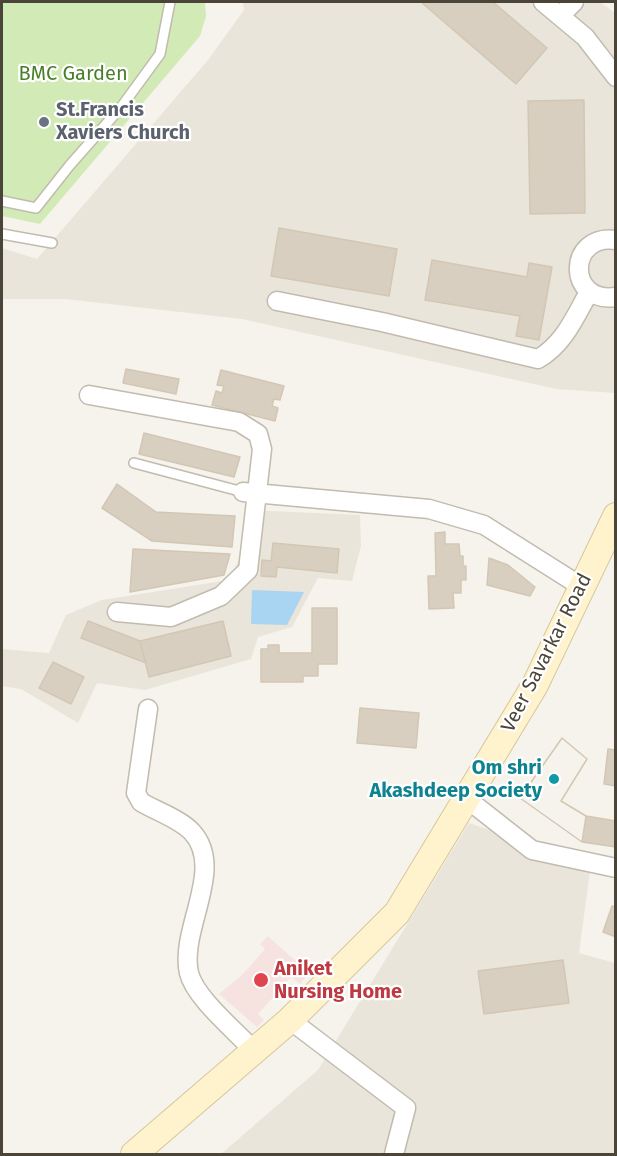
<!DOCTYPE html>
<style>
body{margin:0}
#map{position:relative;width:617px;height:1156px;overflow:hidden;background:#f6f3ec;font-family:"Fira Sans",sans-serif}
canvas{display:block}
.frame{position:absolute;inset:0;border:3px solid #4b4439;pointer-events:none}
</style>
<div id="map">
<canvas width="617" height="1156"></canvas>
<div class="frame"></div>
</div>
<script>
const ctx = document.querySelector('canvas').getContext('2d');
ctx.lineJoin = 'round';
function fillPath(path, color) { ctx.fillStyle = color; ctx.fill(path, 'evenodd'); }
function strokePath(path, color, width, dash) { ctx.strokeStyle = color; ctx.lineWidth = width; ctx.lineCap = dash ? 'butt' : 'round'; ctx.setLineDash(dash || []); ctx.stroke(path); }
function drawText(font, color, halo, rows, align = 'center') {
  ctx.font = font + ' "Fira Sans",sans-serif'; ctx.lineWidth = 4.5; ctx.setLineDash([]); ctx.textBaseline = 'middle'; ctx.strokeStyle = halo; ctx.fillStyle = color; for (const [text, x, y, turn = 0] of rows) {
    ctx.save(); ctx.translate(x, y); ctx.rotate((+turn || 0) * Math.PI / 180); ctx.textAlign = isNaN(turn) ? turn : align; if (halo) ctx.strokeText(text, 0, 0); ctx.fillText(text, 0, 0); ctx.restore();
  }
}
fillPath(new Path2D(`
 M243 2H600L615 13V393L556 389 242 319 65 299H2V248L37 259 208 60 244 10Z
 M249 510 360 515 361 546 352 581 318 578 292 627 258 637 251 659 145 690 97 683 78 723 21 689 2 686V649L49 653 66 615 102 600 222 581 233 571 241 556Z
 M469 823 591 864 579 953 615 963V1154H221L318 1070Z`), '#eae5da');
fillPath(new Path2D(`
 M268 936 309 973 300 984 291 977 258 1014 264 1020 257 1027 219 994 243 974 265 949 260 944Z`), '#f6e3e0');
fillPath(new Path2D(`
 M2 2H205L206 16 200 36 40 224 2 216Z`), '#d2eab5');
fillPath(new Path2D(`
 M252 590 304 592 287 625 251 624Z`), '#a9d4f2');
const building = new Path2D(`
 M421 2H493L547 48 516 84Z
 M584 100 585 213 530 214 528 101Z
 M279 228 397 249 389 296 271 276Z
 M432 260 527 277 529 263 552 267 539 340 516 336 520 316 425 300Z
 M126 369 179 379 176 394 123 383Z
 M221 370 284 386 280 400 274 399 272 406 278 408 275 421 212 405 216 391 222 393 224 386 217 385Z
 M144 433 240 457 234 477 139 454Z
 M117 484 156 512 235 516 232 547 152 541 102 508Z
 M445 532V544H459L460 556H463V566H466V580H461V593H453L454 608 429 609 428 576H436L435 533Z
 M273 543 339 549 337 573 277 567 276 577 261 576 262 560 271 561Z
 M133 549 230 554 224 575 130 592Z
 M489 558 508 565 535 587 530 596 487 585Z
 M312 608H337V664H318V676H303V682H261V649H268V645H279V653H312Z
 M88 621 140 641 146 663 81 638Z
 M223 621 231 656 149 677 140 641Z
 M53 662 84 677 71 704 39 688Z
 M360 708 419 713 416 748 357 743Z
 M562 738 587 759 561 801 586 816 616 821V847L582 842 520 798Z
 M562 738 587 759 561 801 586 816 582 842 520 798Z
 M608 749 616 750V786L604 784Z
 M612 906 616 907V937L603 932Z
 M563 960 569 1003 484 1014 478 971Z`);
fillPath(building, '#d8cfc1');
strokePath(building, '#d3c7b4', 1.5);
const lane = new Path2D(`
 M2 201 36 208 70 165 122 106 160 54 170 2
 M2 234 52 243
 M134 463 243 492`);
const street = new Path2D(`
 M543 2 585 37 616 77
 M560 16 574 2
 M616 240C567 233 566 304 616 297
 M277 301 382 322 538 359C564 344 575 317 589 292
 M89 395 239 422 258 434 262 449 248 570 221 596 171 617 117 612
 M243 492 429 509 484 525 582 587
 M148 709 136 793 141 802C156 811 180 819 192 832 226 869 179 929 189 973 195 998 236 1031 253 1050
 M467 799 532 850 616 868
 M290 1020 406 1108 394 1154`);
const secondary = new Path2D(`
 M134 1154 290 1020 397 913 535 685 616 516`);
strokePath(lane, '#c2bbae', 12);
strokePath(street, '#c2bbae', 21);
strokePath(secondary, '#d6c79b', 28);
strokePath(lane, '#fff', 9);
strokePath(street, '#fff', 18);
strokePath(secondary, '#fff3cd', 26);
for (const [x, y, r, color] of [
 [44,122,6,"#6b7280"],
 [554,779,6,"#0f9aa8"],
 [261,980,8,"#e0444e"]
]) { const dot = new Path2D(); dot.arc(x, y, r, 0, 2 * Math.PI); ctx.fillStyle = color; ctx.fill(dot); strokePath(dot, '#fff', 2); }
drawText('20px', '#4a7f2a', '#fff', [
 ["BMC Garden",73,74]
]);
drawText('bold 20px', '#5b616d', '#fff', [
 ["St.Francis",56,110],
 ["Xaviers Church",56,133]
], 'left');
drawText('20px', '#4b4439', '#fff', [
 ["Veer Savarkar Road",547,653,-63]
]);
drawText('bold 20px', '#0d838f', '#fff', [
 ["Om shri",542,768],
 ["Akashdeep Society",542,791]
], 'right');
drawText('bold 20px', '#be3a42', '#fff', [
 ["Aniket",274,969],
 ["Nursing Home",274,992]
], 'left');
</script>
